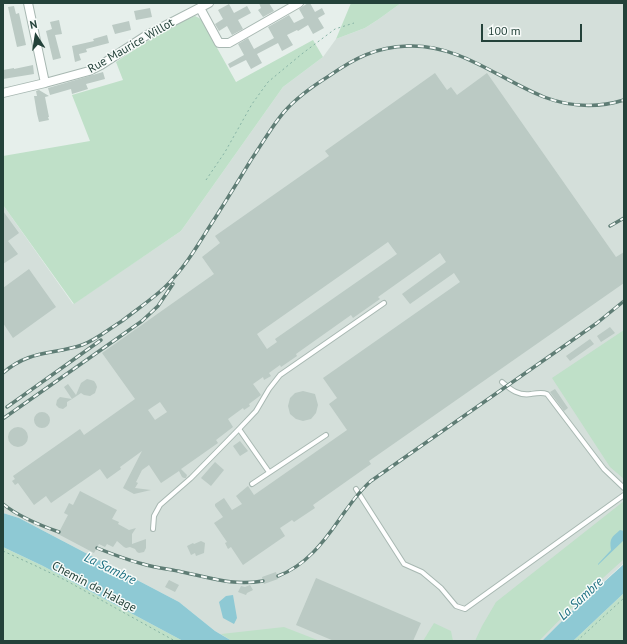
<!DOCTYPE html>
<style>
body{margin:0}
#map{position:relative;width:627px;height:644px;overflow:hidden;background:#e6efeb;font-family:"PT Sans",sans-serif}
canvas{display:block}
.frame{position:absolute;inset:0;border:4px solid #24423a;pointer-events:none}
.north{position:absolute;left:16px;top:16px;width:40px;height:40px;-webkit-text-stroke:3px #f7fbf9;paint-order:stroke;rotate:348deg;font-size:11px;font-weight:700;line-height:16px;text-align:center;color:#24423a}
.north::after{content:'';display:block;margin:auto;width:14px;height:18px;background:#24423a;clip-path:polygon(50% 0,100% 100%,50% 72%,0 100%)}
.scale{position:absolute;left:481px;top:24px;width:101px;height:18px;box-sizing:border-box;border:2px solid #24423a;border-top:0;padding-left:5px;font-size:12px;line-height:14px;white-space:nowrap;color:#24423a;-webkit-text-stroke:3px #f7fbf9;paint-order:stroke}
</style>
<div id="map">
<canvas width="627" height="644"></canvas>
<div class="frame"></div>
<div class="north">N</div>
<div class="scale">100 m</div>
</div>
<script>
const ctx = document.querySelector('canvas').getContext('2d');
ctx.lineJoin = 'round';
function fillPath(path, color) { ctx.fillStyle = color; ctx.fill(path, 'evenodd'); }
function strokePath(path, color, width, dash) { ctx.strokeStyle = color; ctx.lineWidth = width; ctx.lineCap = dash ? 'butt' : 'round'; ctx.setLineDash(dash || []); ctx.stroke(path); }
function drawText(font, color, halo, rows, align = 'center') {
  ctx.font = font + ' "PT Sans",sans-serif'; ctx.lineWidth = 3; ctx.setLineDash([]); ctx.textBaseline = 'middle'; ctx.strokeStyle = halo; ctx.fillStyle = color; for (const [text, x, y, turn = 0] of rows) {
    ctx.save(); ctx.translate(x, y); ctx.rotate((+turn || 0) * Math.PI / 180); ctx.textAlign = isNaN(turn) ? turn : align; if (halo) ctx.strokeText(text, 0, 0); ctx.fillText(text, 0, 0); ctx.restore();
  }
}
fillPath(new Path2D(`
 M401 3H624V563L572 611 542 641H232L215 631 179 602 19 518 3 513V205L73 304 181 231 283 87 323 57 336 39 365 28 379 19Z`), '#d4dfda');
fillPath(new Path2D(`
 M351 3H401L379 19 365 28 336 39Z
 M195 16 201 19 236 82 313 40 323 57 283 87 181 231 74 304 3 205V156L90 141 72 95 123 80 116 62C141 46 167 26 195 16Z
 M624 330V479L610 467 552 378Z
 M624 501V559L583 596 539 641H475L482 626 496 602Z
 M3 547 43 566 183 641H3Z
 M624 593V641H573Z
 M434 623 451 631 453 641H423Z
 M284 627 320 641H232L221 634Z`), '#bfe0c8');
fillPath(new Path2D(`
 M3 513 19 518 179 602 215 631 232 641H183L43 566 3 547Z
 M620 530 624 531V540L598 565V564L611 550C609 538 612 537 620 530Z
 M624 564V593L573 641H542L572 611Z
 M233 595 237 618 234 624 223 618 219 602 226 596Z`), '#8ec9d4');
fillPath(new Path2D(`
 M259 3H269L274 11 263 17 258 10 261 8Z
 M308 3H310L315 12 322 8 325 14 318 18 324 28 313 34 308 25 298 31 297 30 287 35 293 45 282 51 278 43 257 54 262 63 251 69 246 60 230 68 228 64 244 55 238 44 248 38 254 49 274 38 268 27 289 15 294 23 304 18 299 9Z
 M229 4 234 13 247 6 251 13 238 20 243 29 232 35 227 26 219 31 215 24 223 19 218 10Z
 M14 6 16 14 19 13 26 45 17 47 8 7Z
 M150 8 152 17 136 20 134 11Z
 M59 20 62 34 55 35 61 58 53 60 46 31 52 29 50 22Z
 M129 21 131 30 115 34 112 25Z
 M107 35 109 43 86 49 87 52 79 54 81 60 75 62 72 46 94 41 93 39Z
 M33 65 34 74 3 79V70L14 68V69Z
 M103 72 105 79 86 84 88 89 72 94 71 89 50 95 48 88Z
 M435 73 447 90 451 87 457 95 487 73 616 257 624 252V283L369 461 371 464 313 505 315 508 294 522 292 520 280 528 285 536 243 565 231 547 228 549 225 543 227 542 214 523 223 517 215 506V504L224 498 232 510 242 504 236 496 248 486 254 495 347 430 329 404 337 398 323 378 460 282 454 273 410 304 402 294 446 262 440 253 378 297 380 299 353 318 351 315 296 354 297 356 281 367 280 365 269 373 271 376 264 380 263 377 253 384 261 395 249 404 250 406 244 410 243 408 228 419 233 427 216 440 218 443 181 469 187 475 186 478H184L182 477 179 471 161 483 149 465 142 470 136 482 138 483 135 488 151 490 134 494 123 488 142 451 120 467 121 469 107 479 100 469 51 503 46 496 34 505 18 483 15 485 12 481 15 479 13 476 80 429 84 435 135 399 102 353 214 274 202 257 220 243 215 236 329 156 325 151ZM388 242 397 254 275 339 277 342 267 349 257 334ZM160 402 167 412 155 420 148 410Z
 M39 90 49 96 45 97 49 117H48L49 120 39 122 37 114 34 96H37L36 91Z
 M3 211 19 233 8 241 18 254 3 264Z
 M29 269 56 307 13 338 3 323V288Z
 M610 327 615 333 601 342 597 336Z
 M590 339 594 344 570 361 566 356Z
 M87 379 91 380 94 381 96 384 97 387 95 393 90 396 84 395 81 393 72 399 64 387 68 384 76 395 81 383Z
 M555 389 568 408 564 411 550 392Z
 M303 391 315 394 318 405 316 413 311 419 303 421 296 419 290 414 288 406 290 398 295 393Z
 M60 397 72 399 67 402V406L63 409 59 408 56 405 57 400Z
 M34 420a8 8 0 1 1 16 0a8 8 0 1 1-16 0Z
 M8 437a10 10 0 1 1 20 0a10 10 0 1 1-20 0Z
 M240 441 248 451 240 456 233 446Z
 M215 462 224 470 211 486 201 478Z
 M80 491 117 510 112 519 119 522 118 524 129 530 136 528 132 534V544L146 539V548L144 552 139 553 137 552 135 549 130 547 126 548 124 547 117 541 113 547 107 544 105 547 99 544 94 553 58 534 68 515 64 513 69 503 73 505Z
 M201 541 205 543 204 553 196 556 195 553 191 555 187 546 193 543 194 544Z
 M276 572 278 579 264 584 262 577Z
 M316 578 421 623 413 641H334L296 625Z
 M169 580 179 585 175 592 165 587Z
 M250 585 253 590 247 593 246 595 238 592 241 586 245 587Z`), '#bbcac4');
const lane = new Path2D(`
 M502 382C511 390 519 396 531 394 537 393 542 392 547 394L604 469 624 488
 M239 429 269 472
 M252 484 326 435
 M356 489 404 564 422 572 441 588 456 606 465 609 624 495
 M153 529 154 516 160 505 191 478 239 429 256 411 269 389 280 375 384 303`);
const street = new Path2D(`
 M28 3 45 83
 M200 8 219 43H229L299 3
 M3 93 45 83 89 71 101 65 147 35 209 3`);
strokePath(lane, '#a8b8b2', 6);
strokePath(street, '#a8b8b2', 10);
strokePath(new Path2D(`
 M206 180 225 152 252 104 268 82 303 53 335 29 354 23
 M3 551 36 566 65 580 175 641
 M577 641 624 598`), '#86b3a5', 1, [2, 3]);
strokePath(lane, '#fff', 4);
strokePath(street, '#fff', 8);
const rail = new Path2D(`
 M610 226 624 218
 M3 373C29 350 52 355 82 345 96 340 109 329 122 321 136 310 151 300 164 288 182 271 195 250 208 229 223 206 237 183 251 160 262 144 272 126 284 112 297 97 313 86 329 76 355 58 376 47 408 46 459 44 499 79 544 97 570 107 598 108 624 100
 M7 407 101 340
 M4 418 142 321 158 306 173 284
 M3 504C19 517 39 525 59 532
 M97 548C112 554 127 560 143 564 156 568 169 569 182 572 212 578 232 586 263 581
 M278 576C305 566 323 543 339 520 349 506 358 492 371 481L597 323 624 301`);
strokePath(rail, '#5f7d75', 3.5);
strokePath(rail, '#f7fbf9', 2, [6]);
drawText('12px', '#24423a', '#f7fbf9', [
 ["Rue Maurice Willot",131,46,-30],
 ["Chemin de Halage",94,587,28]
]);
drawText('italic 13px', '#1c6f80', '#f7fbf9', [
 ["La Sambre",110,569,26],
 ["La Sambre",581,599,-43]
]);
</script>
